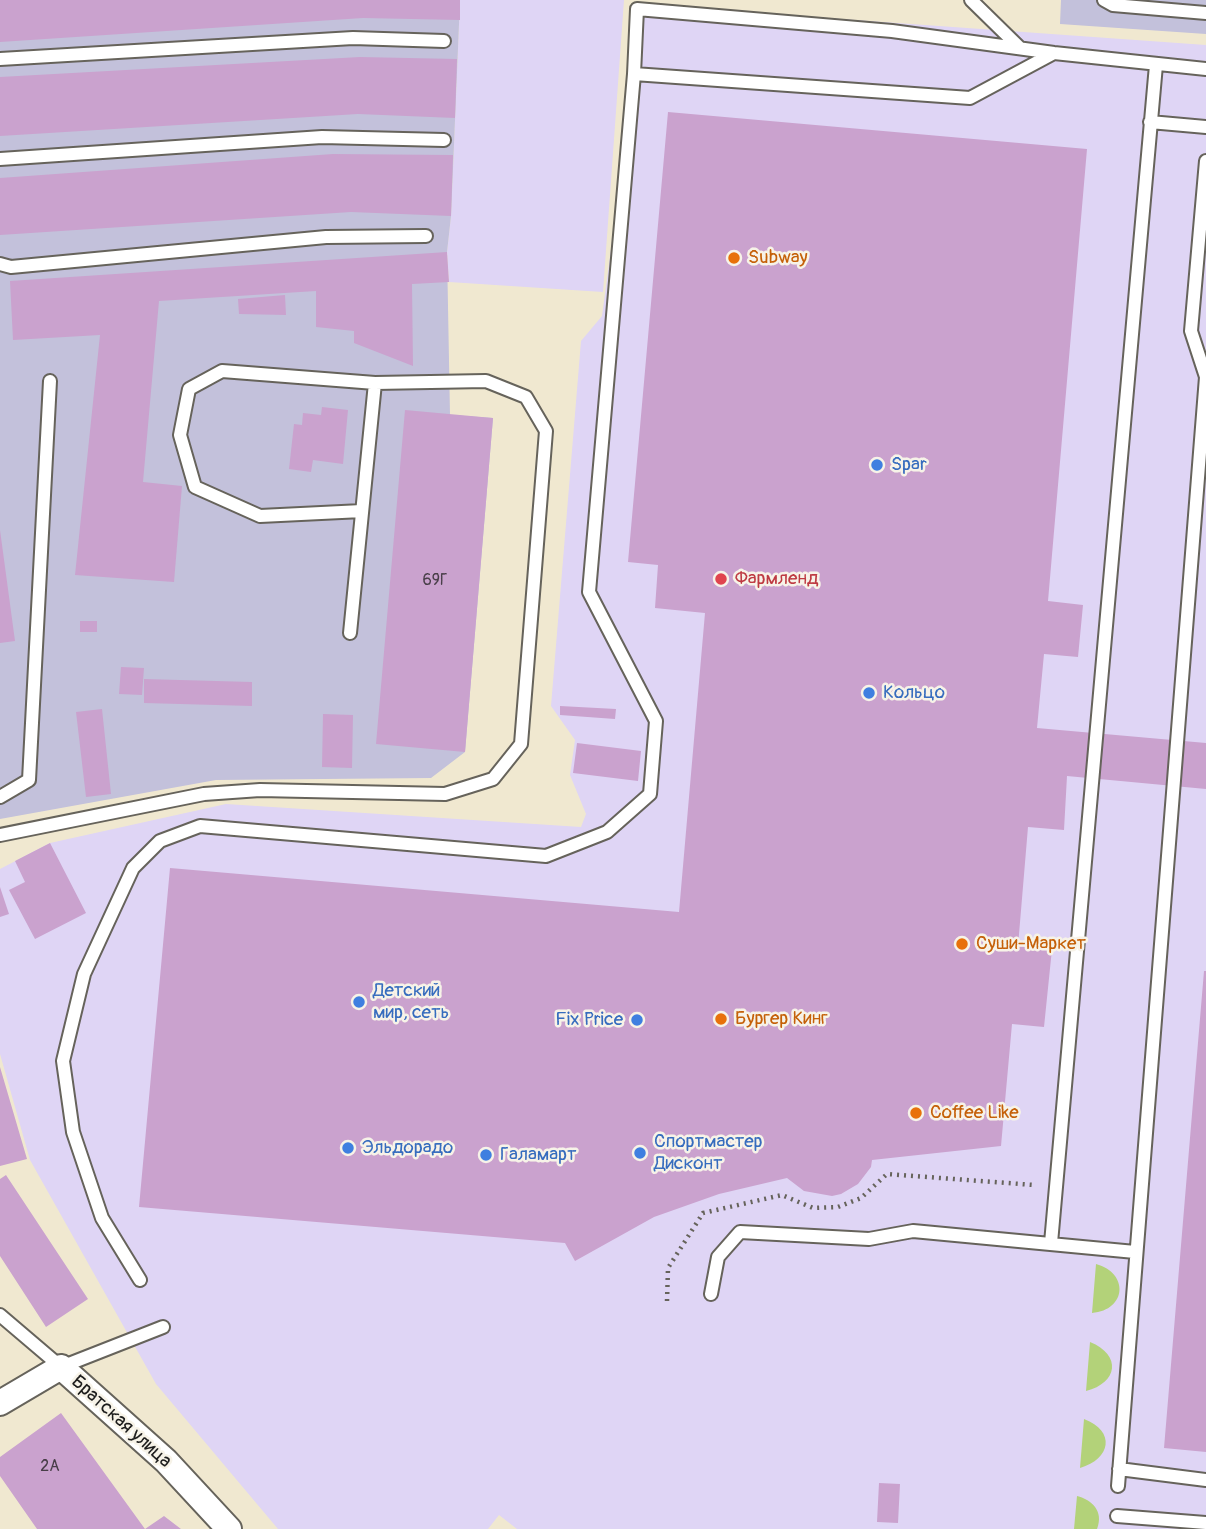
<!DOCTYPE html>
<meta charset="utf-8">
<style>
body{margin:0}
canvas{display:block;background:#f0e8d0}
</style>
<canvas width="1206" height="1529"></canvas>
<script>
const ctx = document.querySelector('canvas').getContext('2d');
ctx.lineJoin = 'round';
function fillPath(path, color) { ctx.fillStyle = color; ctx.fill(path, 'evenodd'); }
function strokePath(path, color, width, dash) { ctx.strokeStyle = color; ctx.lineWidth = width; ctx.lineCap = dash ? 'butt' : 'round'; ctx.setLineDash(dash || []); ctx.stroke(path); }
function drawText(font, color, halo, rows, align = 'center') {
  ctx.font = font + ' Pangolin,sans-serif'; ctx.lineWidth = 5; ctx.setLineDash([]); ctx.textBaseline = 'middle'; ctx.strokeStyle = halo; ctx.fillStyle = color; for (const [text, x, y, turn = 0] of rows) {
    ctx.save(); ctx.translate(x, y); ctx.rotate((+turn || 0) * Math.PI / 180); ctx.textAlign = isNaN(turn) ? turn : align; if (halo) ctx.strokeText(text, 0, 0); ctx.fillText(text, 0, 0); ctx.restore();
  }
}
fillPath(new Path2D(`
 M460 0H624L603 292 449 282 447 252 451 216Z
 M644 5 1206 45V1529H517L499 1515 488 1529H278L156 1384 30 1160 0 1054V869L50 843 226 804 581 827 586 814 570 775 575 740 551 706 581 341 602 316Z`), '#dfd5f5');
fillPath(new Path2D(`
 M0 0H460L451 216 447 252 450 415 493 418 465 752 431 778 216 780 0 819Z
 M1061 0H1206V34L1060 24Z`), '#c3c1db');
fillPath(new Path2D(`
 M1096 1264C1129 1273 1127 1310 1092 1313Z
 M1090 1342C1122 1355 1118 1383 1086 1391Z
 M1084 1419C1116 1431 1111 1459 1080 1468Z
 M1077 1496C1092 1500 1104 1511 1097 1529H1074Z`), '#b3d279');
fillPath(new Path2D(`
 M0 0H460V20L363 18 0 42Z
 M360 57 457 59 455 118 358 114 0 136V77Z
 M668 112 1087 149 1048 601 1083 605 1078 657 1044 654 1037 728 1206 743V789L1067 776 1064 830 1028 827 1018 946 1052 949 1044 1027 1012 1024 1001 1146 872 1160 871 1167 858 1184 841 1194 832 1196 804 1191 787 1178 719 1194 654 1217 575 1261 565 1243 139 1207 170 868 679 912 705 613 655 608 658 565 628 562Z
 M333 154 453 155 451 216 351 212 0 235V178Z
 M447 252 449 282 412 284 413 366 354 343V331L316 327V291L159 301 143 482 182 486 174 582 75 575 100 335 13 340 10 281Z
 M285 295 286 315 239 314 238 299Z
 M322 407 348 410 343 464 313 460 311 472 289 469 294 424 302 425 303 413 321 415Z
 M405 410 493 418 465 752 376 744Z
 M0 530 15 641 0 643Z
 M80 621H97V632H80Z
 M121 667 144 668 142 695 119 694Z
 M144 679 252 682V706L144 703Z
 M560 706 616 709 615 719 560 715Z
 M102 709 111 794 86 797 76 712Z
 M323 714 353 715 352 768 322 767Z
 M577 743 641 751 638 781 573 773Z
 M50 843 86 913 35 939 9 890 25 882 15 861Z
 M0 887 9 914 0 917Z
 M1204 971H1206V1452L1164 1448Z
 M0 1067 27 1159 0 1166Z
 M6 1175 88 1299 46 1327 0 1256V1179Z
 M61 1413 145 1529 164 1516 181 1529H37L0 1476V1457Z
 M879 1483 900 1484 898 1523 877 1522Z`), '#caa2ce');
const lane = new Path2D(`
 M971 0 1020 48
 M1104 0 1113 5 1206 13
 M0 59 353 38 444 41
 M634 74 970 98 1054 53
 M1150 122 1206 127
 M0 159 322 137 444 140
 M0 264 11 267 326 237 426 236
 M350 633 375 383
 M0 797 29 780 50 381
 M0 835 204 794 260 790 445 794 493 779 521 744 546 431 526 397 486 381 375 383 222 371 189 389 180 435 195 487 260 516 362 511
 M1051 1243 1156 65
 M140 1280 102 1218 73 1132 63 1061 84 974 133 868 160 841 200 826 546 856 607 832 650 794 656 721 589 592 634 74 637 9 892 31 1054 53 1206 69
 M711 1294 718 1257 740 1232 869 1239 913 1231 1135 1252
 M0 1315 61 1367 163 1327
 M1119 1469 1206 1480
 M1118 1486 1206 377 1191 331 1206 161
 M1117 1516 1206 1523`);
const street = new Path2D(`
 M0 1403 61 1367 166 1461 229 1529`);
strokePath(lane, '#66635b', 16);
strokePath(street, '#66635b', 28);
strokePath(new Path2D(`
 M667 1301 668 1268 703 1213 782 1195 813 1208 838 1207 861 1198 887 1174 1034 1185`), '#66635b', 4.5, [2, 5]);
strokePath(lane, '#fff', 12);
strokePath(street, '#fff', 24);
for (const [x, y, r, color] of [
 [734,258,7,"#e8710a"],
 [877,465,7,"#3f7fe0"],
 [721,579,7,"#e0444e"],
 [869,693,7,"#3f7fe0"],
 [962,944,7,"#e8710a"],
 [359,1002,7,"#3f7fe0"],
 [721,1019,7,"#e8710a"],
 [637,1020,7,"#3f7fe0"],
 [916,1113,7,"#e8710a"],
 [348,1148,7,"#3f7fe0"],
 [640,1153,7,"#3f7fe0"],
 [486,1155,7,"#3f7fe0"]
]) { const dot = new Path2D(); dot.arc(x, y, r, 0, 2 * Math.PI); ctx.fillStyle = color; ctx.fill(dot); strokePath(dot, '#f7f3e8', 2.5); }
drawText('16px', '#483e48', null, [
 ["69Г",435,581],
 ["2А",50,1467]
]);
drawText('19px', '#c56008', '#f7f3e8', [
 ["Subway",748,258],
 ["Суши-Маркет",976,944],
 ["Бургер Кинг",735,1019],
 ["Coffee Like",930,1113]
], 'left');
drawText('19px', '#366cbe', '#f7f3e8', [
 ["Spar",891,465],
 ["Кольцо",883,693],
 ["Детский",373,991],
 ["мир, сеть",373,1013],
 ["Fix Price",623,1020,"right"],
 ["Спортмастер",654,1142],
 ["Дисконт",654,1164],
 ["Эльдорадо",362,1148],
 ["Галамарт",500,1155]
], 'left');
drawText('19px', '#be3a42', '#f7f3e8', [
 ["Фармленд",735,579]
], 'left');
drawText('19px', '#1c1c1c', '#f7f3e8', [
 ["Братская улица",121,1422,42]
]);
</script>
